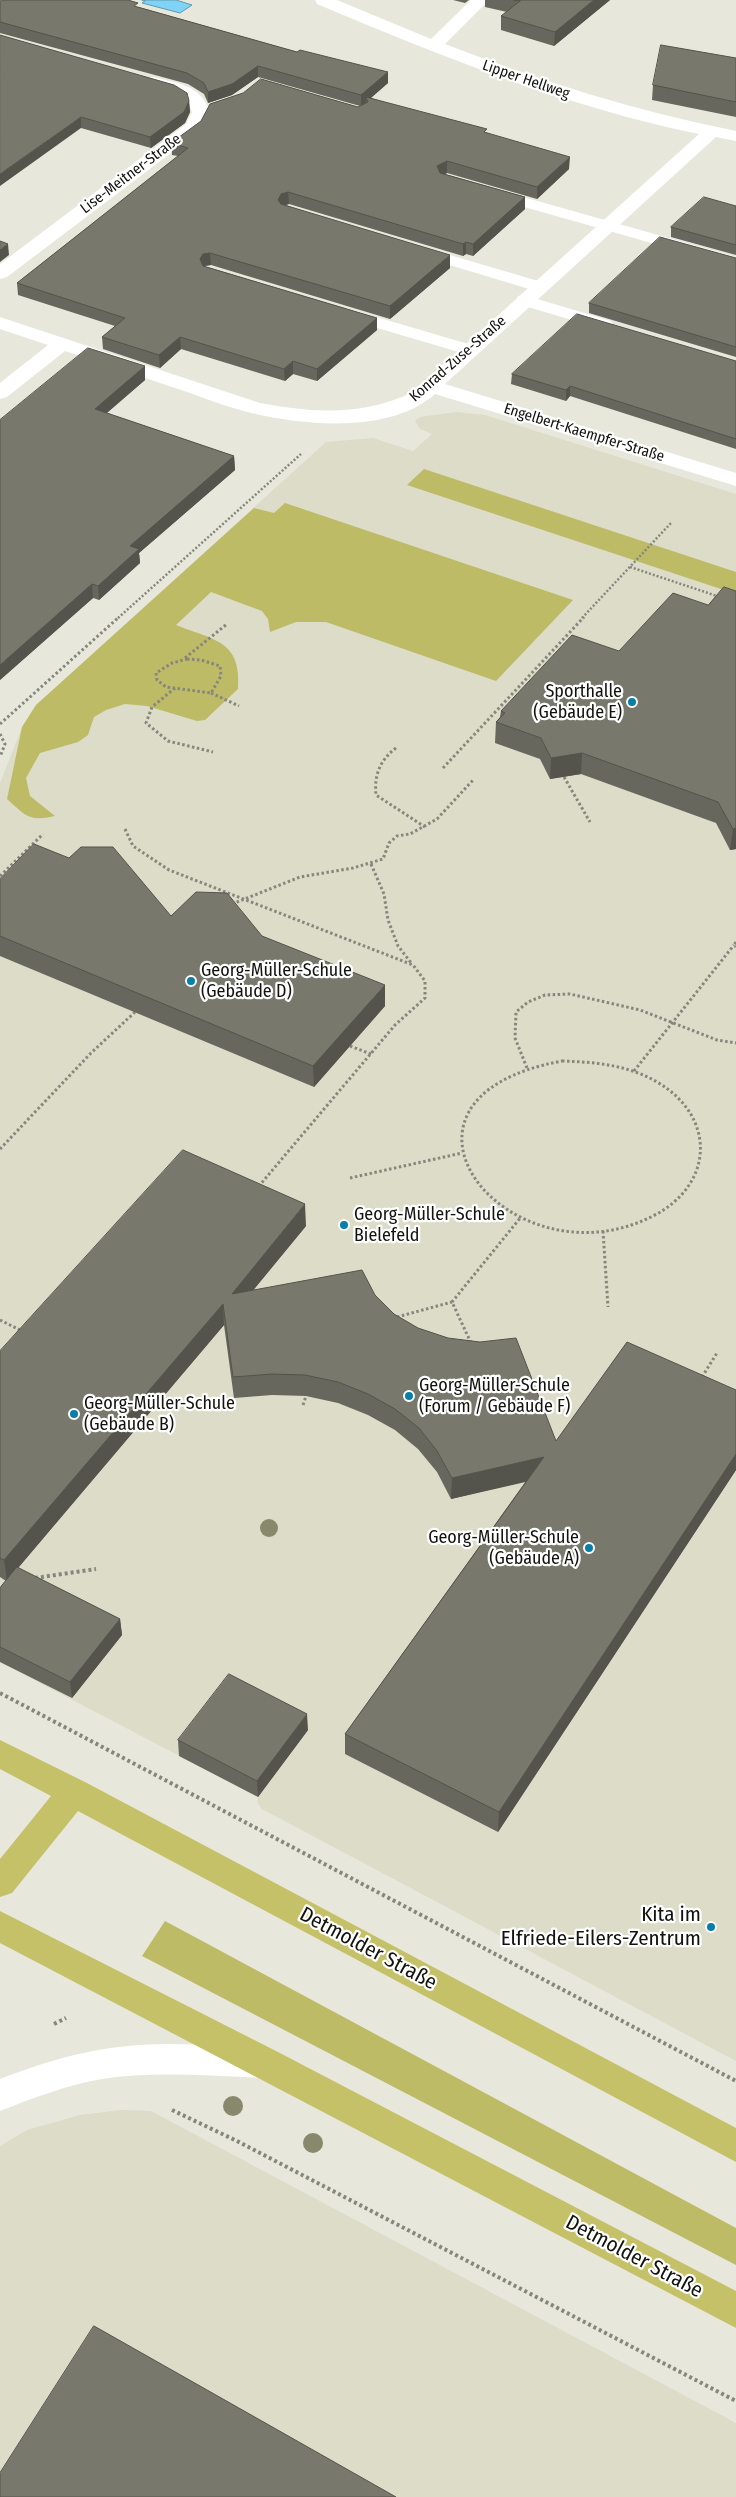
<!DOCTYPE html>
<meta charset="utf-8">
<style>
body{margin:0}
canvas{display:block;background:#e7e7db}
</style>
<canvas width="736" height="2497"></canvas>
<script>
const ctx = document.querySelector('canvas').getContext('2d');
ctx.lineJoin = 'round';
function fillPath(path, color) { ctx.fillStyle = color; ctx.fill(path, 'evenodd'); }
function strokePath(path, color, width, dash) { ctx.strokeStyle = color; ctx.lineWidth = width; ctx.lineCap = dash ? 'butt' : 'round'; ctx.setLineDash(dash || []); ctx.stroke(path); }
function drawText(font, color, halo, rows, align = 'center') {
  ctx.font = font + ' "Fira Sans Condensed",sans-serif'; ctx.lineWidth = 4.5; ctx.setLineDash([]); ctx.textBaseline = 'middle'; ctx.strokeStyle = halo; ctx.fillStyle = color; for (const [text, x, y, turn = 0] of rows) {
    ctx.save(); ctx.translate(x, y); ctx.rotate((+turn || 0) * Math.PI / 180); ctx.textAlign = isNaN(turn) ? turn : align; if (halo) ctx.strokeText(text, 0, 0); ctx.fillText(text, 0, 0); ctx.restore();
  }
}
fillPath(new Path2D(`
 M456 412 485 415 736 494V2061L262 1809 257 1802 258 1797 0 1662V783L22 727 36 705 326 442 373 438 413 451 432 434 420 429 415 421 420 417Z
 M121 2110 151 2111 736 2423V2497H0V2146L27 2130 80 2115Z`), '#dcdcc9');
fillPath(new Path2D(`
 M424 469 736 572V594L407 485Z
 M285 503 573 600 496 681 326 622H296L270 632 268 619 262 611 211 592 176 625C213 640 242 640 238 689L205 720 197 721 147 706 125 704 106 710 94 717 88 735 78 742 40 753 26 778 30 796 55 816C29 822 26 816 7 799L22 727 36 705 254 508 274 513Z
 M165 1921 736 2228V2265L142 1956Z`), '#bdbb66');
const water = new Path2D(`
 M142 0H176L192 5 180 13 142 3 145 1Z`);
fillPath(water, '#81d2f7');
strokePath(water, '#6098b1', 1);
strokePath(new Path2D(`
 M630 567 720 597
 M118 618 301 454
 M582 618 671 523`), '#86867d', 2.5, [2, 2]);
strokePath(new Path2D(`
 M185 658 227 624
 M187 659 201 660 220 666 221 676 211 693 166 687 157 680 156 673 172 663Z
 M175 688 152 707 146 723 168 741 213 752
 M211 693 239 706
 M0 724 119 617
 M0 734 5 744 0 757
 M396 748C380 760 374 775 376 795L425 827
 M443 768 584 617
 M564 777 590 822
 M125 829 133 846 169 870 413 965 425 981V998L395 1025 259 1186
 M371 864 384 894 388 920 398 946 412 964
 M0 876 43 834
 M232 904 300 877 353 868 383 859 389 843 397 836 410 834 437 819 474 779
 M736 942 734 945 736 947
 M350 1046 371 1054
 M562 1061C595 1062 628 1065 657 1082 717 1117 714 1185 653 1216 509 1289 356 1099 562 1061Z
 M527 1068 515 1038 516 1012 528 1002 545 995 570 994 640 1010 717 1040 736 1043
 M634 1071 734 945
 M0 1149 91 1053 135 1012
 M350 1178 462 1153
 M603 1231 608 1307
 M397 1317 452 1302
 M0 1320 22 1331
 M471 1343 452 1302 521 1217
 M702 1377 717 1353
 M303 1405 306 1396`), '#86867d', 3, [2.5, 2.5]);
strokePath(new Path2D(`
 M35 1578 96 1569
 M0 1693 736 2081
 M54 2024 66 2018
 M172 2110 237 2141 736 2401`), '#86867d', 4, [3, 3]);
fillPath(new Path2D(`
 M495 189 736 257V267L489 197 487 194 489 191Z
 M419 246 545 283 547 287 545 291 539 292 413 254 411 251Z
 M524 295 611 321 613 325 611 329 605 330 518 304 516 300 518 296Z
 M346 308 475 346 478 350 475 354 469 355 340 317 338 313 340 309Z`), '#fff');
fillPath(new Path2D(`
 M315 0H337L431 39 471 0H489L445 44C540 81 636 111 736 131V141L716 137 445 384 736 473V486L435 394C391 433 309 426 256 414 227 408 198 395 169 386 135 374 100 363 65 351L7 397 0 399V383L48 345 0 329V317L260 403C313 413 364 416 413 392L699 134C566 107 441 56 317 4Z
 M153 77C178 83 201 85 210 112L200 131 7 277 0 279V264L186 124 192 112C186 93 164 91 147 86L144 82 147 78Z
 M171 2044 263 2046 275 2051 280 2062 275 2073 263 2078C210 2076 155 2071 102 2079 67 2085 33 2098 0 2111V2079C60 2056 106 2044 171 2044Z`), '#fff');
fillPath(new Path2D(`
 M0 1740 85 1782 736 2128V2162L78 1811 12 1893 0 1897V1859L51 1796 0 1769Z
 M0 1911 276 2051 736 2291V2328L0 1943Z`), '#c5c168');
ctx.fillStyle = '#88886c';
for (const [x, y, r] of [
 [269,1528,9],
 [233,2106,10],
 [313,2143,10]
]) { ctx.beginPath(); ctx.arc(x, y, r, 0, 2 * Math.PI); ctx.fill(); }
fillPath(new Path2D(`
 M453 0H469L465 3Z
 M485 0H610L554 46 501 30V16L507 12 485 7Z
 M0 1 138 7 297 52 388 72V83L371 98 487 133 569 169 537 199 447 173 445 174 525 197V209L473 256 466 254 463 256 289 204 286 205 450 268 390 319 211 265 204 266 377 318V330L317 381 293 374 285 381 181 349 160 368 103 349 102 337 115 326 18 295 17 283 178 156 172 155 171 143 358 107 360 106 258 77 232 95 208 103 204 94 188 84 0 33Z
 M0 35 189 101 190 112 185 123 151 148 81 128Z
 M736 58V117L652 100 653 85Z
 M736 206V255L671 237V227Z
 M736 258V357L589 313V303Z
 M88 348 145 380 107 413 234 456 235 470 139 553 140 563 99 600 93 598 0 680Z
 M736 361V449L570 396 566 401 511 384 512 374Z
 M736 591V849L730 850 716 823 581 774 550 779 540 759 495 743 496 722 500 717 501 711Z
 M69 858 171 916 262 936 385 1006 314 1087 0 956V879Z
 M306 1226 253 1290 375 1295 394 1314 556 1441 736 1390V1470L498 1832 345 1754V1734L526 1481 451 1499 437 1472 418 1449 395 1430 368 1415 338 1403 306 1396 272 1395 234 1398 224 1325 18 1568 120 1619 122 1635 72 1698 0 1662V1588L6 1581 0 1577V1351Z
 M308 1730 258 1797 179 1756 178 1740Z`), '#67675e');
fillPath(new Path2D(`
 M594 0H610L554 46 555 32Z
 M258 66V77L232 95 208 103V92Z
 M388 72V83L367 101 366 97V102L361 106V95Z
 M189 101 190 112 185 123 151 148 150 137Z
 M81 117V128L0 186V174Z
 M570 157 569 169 537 199V187Z
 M447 161V173L437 178V166Z
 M288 192 289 204 281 206 278 200 281 194Z
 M525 197V209L473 256V244Z
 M466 242V254L463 256V244Z
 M8 244 9 255 0 262V250Z
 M210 253 211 265 204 266 200 271V259L203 254Z
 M450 255V268L390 319V306Z
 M377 318V330L317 381V369Z
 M180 337 181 349 160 368 159 355Z
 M293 361V374L285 381 284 369Z
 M145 366V380L96 422 95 409Z
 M570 386V396L566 401V390Z
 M234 456 235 470 139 553 140 563 99 600 98 586 130 546Z
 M92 584 93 598 0 680V665Z
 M582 753 581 774 550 779 551 758Z
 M736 828V849L730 850 733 829Z
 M385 985V1006L314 1087 313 1066Z
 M305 1204 306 1226 233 1315 232 1294Z
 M223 1304 224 1325 7 1581 4 1560Z
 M736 1454V1470L498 1832 499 1812Z
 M544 1457 543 1478 451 1499 452 1478Z
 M120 1619 122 1635 72 1698 70 1682Z
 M307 1714 308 1730 258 1797 257 1781Z`), '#54544c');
const building = new Path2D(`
 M1 0H128L138 3 134 6 297 52 300 50 388 72 361 95 258 66 232 84 208 92 204 83 187 73 0 22V1Z
 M514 0H594L555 32 501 16 520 1Z
 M0 35 174 85 187 93 189 101 184 112 150 137 81 117 0 174Z
 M661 45 736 58V102L653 85Z
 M261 79 358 107 368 102 366 97 487 129 484 132 570 157 537 187 447 161 437 166 440 173 525 197 473 244 466 242 463 244 288 192 281 194 278 200 281 204 450 255 390 306 210 253 203 254 200 259 203 266 377 318 317 369 293 361 284 369 180 337 159 355 102 337 125 318 17 283 188 148 171 143 201 121 210 104 243 93Z
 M704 197 736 206V245L671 227Z
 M660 237 736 258V347L589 303Z
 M0 241 8 244 0 250Z
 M577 314 736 361V439L570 386 566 390 512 374Z
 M88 348 145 366 95 409 234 456 130 546 139 549 98 586 92 584 0 665V420Z
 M724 587 736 591V828L733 829 718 802 582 753 551 758 541 738 496 722 505 713 501 711 572 635 619 651 673 593 708 605Z
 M34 844 69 858 81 847H113L171 916 196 892 227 893 262 936 385 985 313 1066 0 936V879Z
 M183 1150 305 1204 232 1294 362 1270 375 1295 394 1314 418 1328 448 1338 480 1342 516 1338 556 1441 627 1342 736 1390V1454L499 1812 345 1734 544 1457 452 1478 437 1451 419 1428 395 1409 368 1394 338 1382 305 1375 272 1374 233 1377 223 1304 4 1560 0 1558V1351Z
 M17 1567 120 1619 70 1682 0 1647V1588Z
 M229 1674 307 1714 257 1781 178 1740Z
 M94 2326 396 2497H0V2473Z`);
fillPath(building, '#78786d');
strokePath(building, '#54544c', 1);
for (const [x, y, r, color] of [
 [632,702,5,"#097ea6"],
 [191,981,5,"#097ea6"],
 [344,1225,5,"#097ea6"],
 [409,1396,5,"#097ea6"],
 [74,1414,5,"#097ea6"],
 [589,1548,5,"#097ea6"],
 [711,1927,5,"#097ea6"]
]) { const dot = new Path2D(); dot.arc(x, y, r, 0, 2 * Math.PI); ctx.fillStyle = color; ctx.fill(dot); strokePath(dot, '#fff', 2); }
drawText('15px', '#12120e', '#fff', [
 ["Lipper Hellweg",526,80,19],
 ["Lise-Meitner-Straße",131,174,-37],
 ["Konrad-Zuse-Straße",458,359,-41],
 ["Engelbert-Kaempfer-Straße",584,433,17]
]);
drawText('18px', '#12120e', '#fff', [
 ["Sporthalle",622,692,"right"],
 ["(Gebäude E)",622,713,"right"],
 ["Georg-Müller-Schule",201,971],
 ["(Gebäude D)",201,992],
 ["Georg-Müller-Schule",354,1215],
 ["Bielefeld",354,1236],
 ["Georg-Müller-Schule",419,1386],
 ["(Forum / Gebäude F)",419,1407],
 ["Georg-Müller-Schule",84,1404],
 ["(Gebäude B)",84,1425],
 ["Georg-Müller-Schule",579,1538,"right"],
 ["(Gebäude A)",579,1559,"right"]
], 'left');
drawText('21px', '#12120e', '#fff', [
 ["Kita im",701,1915],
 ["Elfriede-Eilers-Zentrum",701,1939]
], 'right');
drawText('21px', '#12120e', '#fff', [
 ["Detmolder Straße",368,1949,28],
 ["Detmolder Straße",634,2257,28]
]);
</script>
